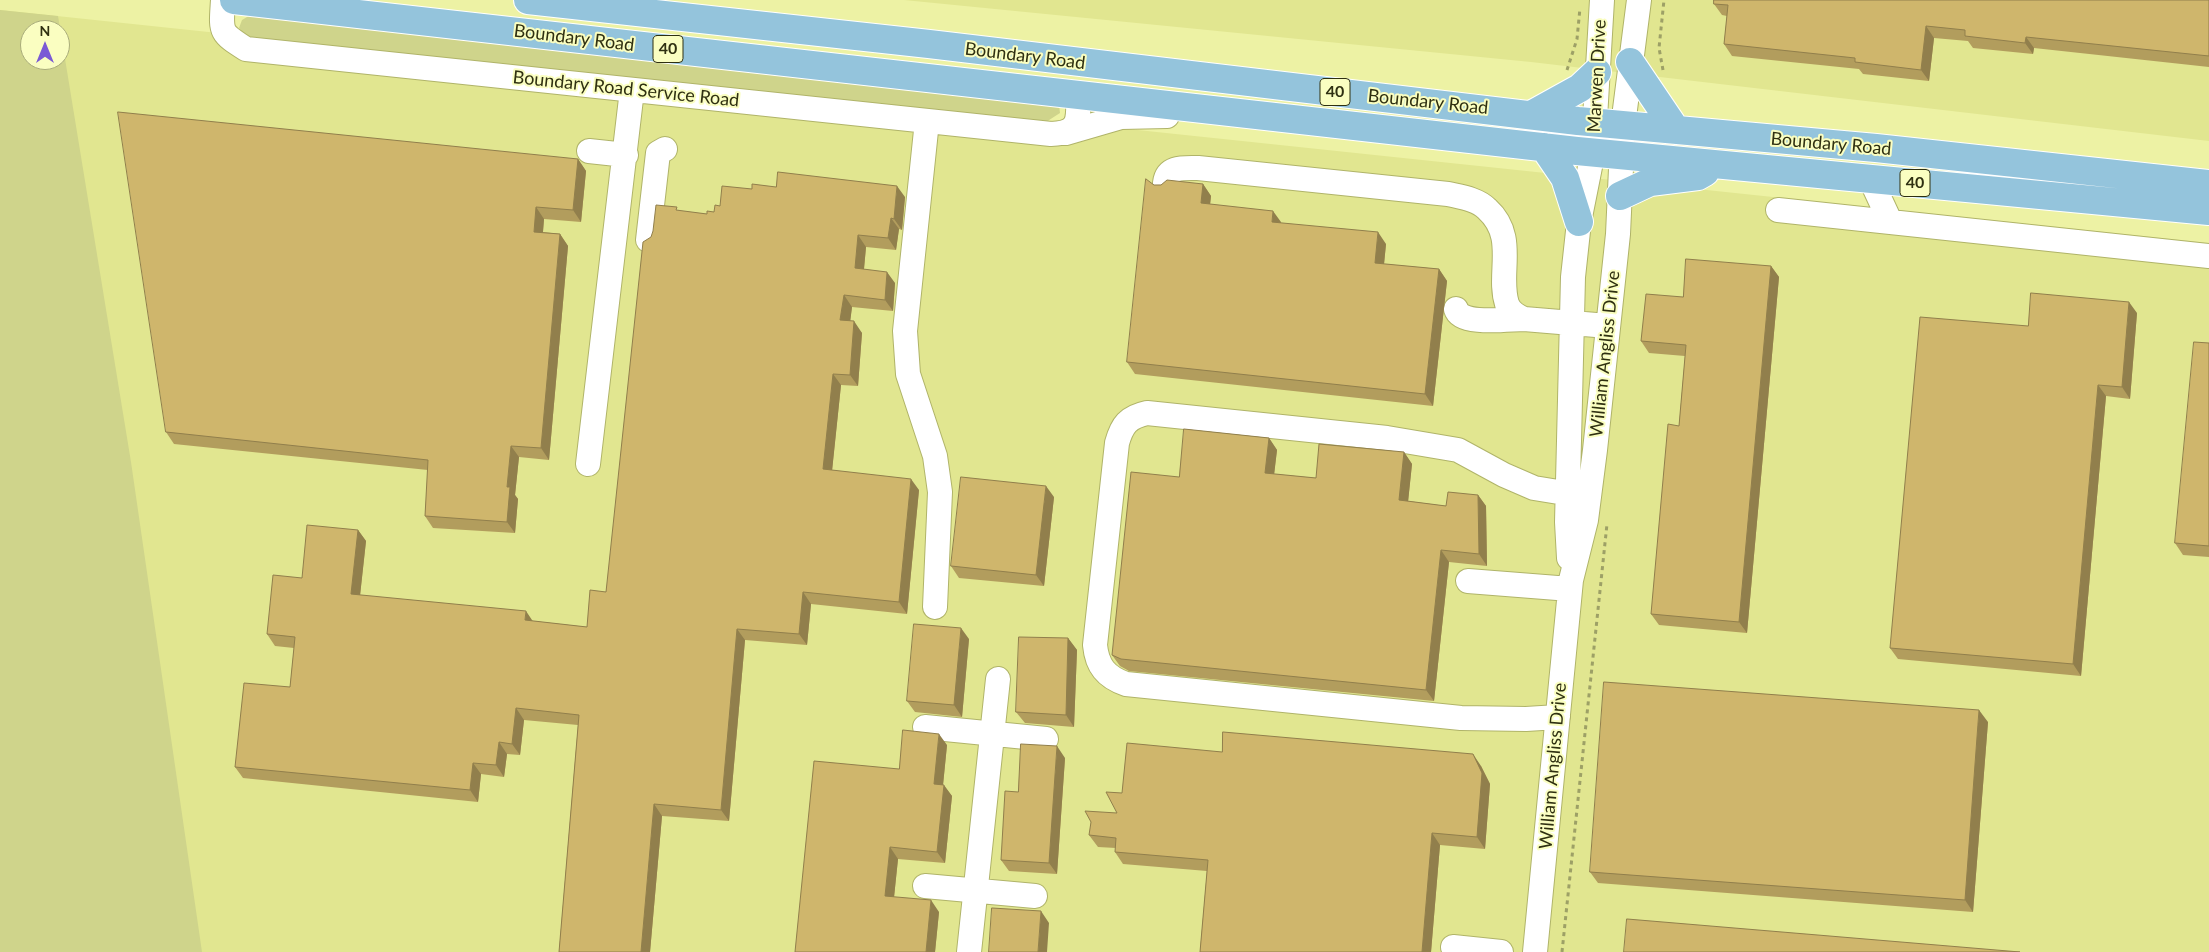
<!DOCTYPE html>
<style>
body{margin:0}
#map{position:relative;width:2209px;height:952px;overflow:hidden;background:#edf2a4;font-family:Lato,sans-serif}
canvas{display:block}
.north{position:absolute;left:20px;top:20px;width:50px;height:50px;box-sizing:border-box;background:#fafec1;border:1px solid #a9ac7b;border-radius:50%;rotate:0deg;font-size:14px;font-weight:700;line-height:20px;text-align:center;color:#2f3011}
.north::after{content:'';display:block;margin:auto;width:18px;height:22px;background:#7a5ad5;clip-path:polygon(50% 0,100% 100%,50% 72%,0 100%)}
</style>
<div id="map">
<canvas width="2209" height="952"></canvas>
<div class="north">N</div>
</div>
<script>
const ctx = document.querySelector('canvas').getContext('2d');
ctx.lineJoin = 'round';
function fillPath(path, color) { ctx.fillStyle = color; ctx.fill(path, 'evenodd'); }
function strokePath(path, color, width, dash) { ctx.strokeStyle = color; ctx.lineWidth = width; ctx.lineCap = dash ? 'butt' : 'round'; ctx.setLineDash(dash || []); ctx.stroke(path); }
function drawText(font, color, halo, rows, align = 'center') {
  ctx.font = font + ' Lato,sans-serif'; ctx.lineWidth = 4; ctx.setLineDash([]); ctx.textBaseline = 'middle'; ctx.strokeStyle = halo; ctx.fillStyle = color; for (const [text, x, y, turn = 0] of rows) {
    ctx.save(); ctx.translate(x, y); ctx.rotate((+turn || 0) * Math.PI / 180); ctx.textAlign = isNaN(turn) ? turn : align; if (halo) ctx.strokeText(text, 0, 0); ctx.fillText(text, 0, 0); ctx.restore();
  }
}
fillPath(new Path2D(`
 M904 0H2209V141L1531 62Z
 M0 10 2209 243V952H0ZM30 30H60V60H30Z`), '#e1e690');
fillPath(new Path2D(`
 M0 10 58 16 131 462 202 952H0ZM30 30H60V60H30Z
 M252 14 1059 105 1060 113 1046 122 252 39 244 34 239 28 242 20Z`), '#cfd48b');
const minor = new Path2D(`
 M223 0C221 32 219 32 246 49L1051 134C1079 133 1079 121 1078 96
 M927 121 905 331 908 374 935 456 940 492 935 607
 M1066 133 1121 117 1167 116
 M589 151 626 155
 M1870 178 1890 221
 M1165 183C1167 166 1184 168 1198 168L1448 194C1461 197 1477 199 1487 209 1518 237 1497 273 1507 304 1510 312 1517 316 1524 319L1608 326
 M1778 210 2209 256
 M648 240 658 153 665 149
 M1456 309C1461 326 1509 319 1524 319
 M588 464 632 90
 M1569 558 1567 522 1573 277 1579 222 1593 152 1602 0
 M1468 581 1570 589
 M1558 717 1526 719 1461 718 1126 684C1106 677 1097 666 1095 645L1117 443C1122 425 1128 417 1147 413L1387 438 1458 450 1504 475 1534 488 1589 497
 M925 727 1046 739
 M925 886 1035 896
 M1453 947 1501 952
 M969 952 998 679
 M1535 952 1571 580 1586 520 1595 450 1618 234 1623 125 1639 0`);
const major = new Path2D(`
 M234 0 1577 151 2209 211
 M528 0 929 44 1578 121 1876 148 2209 184
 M1630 62 1676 130
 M1533 114 1580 88 1597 72
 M1544 147 1565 178 1579 222
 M1620 196 1650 182 1698 176 1705 172`);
strokePath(minor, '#b0b469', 26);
strokePath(major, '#fff', 30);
strokePath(new Path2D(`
 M1567 70 1577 39 1580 8
 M1663 70 1659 48 1664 0
 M1562 952 1607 524`), '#9da066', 3, [4, 4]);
strokePath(minor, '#fff', 24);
strokePath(major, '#94c4dc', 28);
fillPath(new Path2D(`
 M2209 0V67L2034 48 2033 54 1973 48 1968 41 1934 38 1929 81 1863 74 1859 69 1732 56 1724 44 1727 16 1722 15 1714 4Z
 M578 159 586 171 581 222 544 219 543 232 560 234 568 246 549 460 519 457 515 495 518 499 515 533 433 528 425 516 428 470 174 444 166 432Z
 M1203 184 1211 196 1210 204 1281 223 1386 244 1384 264 1439 269 1447 281 1433 406 1135 374 1127 362 1154 185Z
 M776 187 905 197 902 230 899 229 896 250 866 247 864 269 895 283 893 311 852 307 850 321 862 333 858 386 841 385 832 470 919 490 907 614 811 604 807 645 745 640 729 821 662 816 650 952H559L578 725 524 720 520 755 507 754 504 777 481 774 478 802 243 778 235 767 290 687 294 648 275 646 267 634 302 578 358 530 366 541 360 595 533 621 587 627 606 592 679 211 707 214 714 212 720 206 752 189Z
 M1771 266 1779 277 1747 633 1659 625 1651 614 1679 426 1685 356 1649 353 1641 341 1683 297Z
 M2137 313 2130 399 2106 396 2081 676 1898 659 1890 648Z
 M2209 343V557L2183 555 2175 543Z
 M1269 438 1277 450 1274 474 1316 478 1404 452 1412 464 1408 501 1446 506 1478 495 1486 506 1487 566 1449 562 1434 701 1129 671 1120 666 1112 655 1179 477Z
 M1054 497 1044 586 959 578 951 566Z
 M1068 638 1077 650 1074 727 1025 723 1016 712Z
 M969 639 962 717 915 712 907 701Z
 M1988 722 1973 912 1598 883 1590 872Z
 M947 745 943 785 952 796 945 863 898 859 894 897 939 912 935 952H795L899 769Z
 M1222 752 1481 766 1490 784 1485 849 1440 845 1431 952H1200L1207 871 1123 864 1115 852 1116 848 1098 847 1089 835 1117 813 1122 793Z
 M1065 758 1057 874 1009 871 1001 860Z`), '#b29d5d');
fillPath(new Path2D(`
 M1926 26 1934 38 1929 81 1921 70Z
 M2026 37 2034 48 2033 54 2025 43Z
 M578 159 586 171 581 222 573 210Z
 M1203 184 1211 196 1209 214 1201 203Z
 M897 186 905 197 902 230 894 219Z
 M536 207 544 219 542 243 534 232Z
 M1273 211 1281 222 1280 233 1272 222Z
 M891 218 899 229 896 250 888 238Z
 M1378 232 1386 244 1383 274 1375 263Z
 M560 234 568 246 549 460 541 448Z
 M858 235 866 247 863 279 855 268Z
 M1771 266 1779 277 1747 633 1739 622Z
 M1439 269 1447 281 1433 406 1425 394Z
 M887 272 895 283 893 311 885 300Z
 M844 295 852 307 849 331 840 320Z
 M2129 302 2137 313 2130 399 2122 387Z
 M854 321 862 333 858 386 850 375Z
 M833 374 841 385 831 481 823 469Z
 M2098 385 2106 396 2081 676 2073 664Z
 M1269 438 1277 450 1273 484 1265 473Z
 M511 446 519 457 515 495 518 499 515 533 507 522V487Z
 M1404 452 1412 464 1407 512 1399 500Z
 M911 479 919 490 907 614 899 602Z
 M1046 486 1054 497 1044 586 1036 575Z
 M1478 495 1486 506 1487 566 1479 554Z
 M358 530 366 541 359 605 351 594Z
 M1441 550 1449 562 1434 701 1426 690Z
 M803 592 811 604 807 645 799 634Z
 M526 611 534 623 525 620Z
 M961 628 969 639 962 717 954 705Z
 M737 629 745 640 729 821 721 810Z
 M1068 638 1077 650 1074 727 1066 715Z
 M516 708 524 720 520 755 512 744Z
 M1979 710 1988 722 1973 912 1965 900Z
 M939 734 947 745 942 795 934 784Z
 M499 742 507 754 504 777 496 765Z
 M1057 746 1065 758 1057 874 1049 863Z
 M1473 754 1481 766 1490 784 1485 849 1477 837Z
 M473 763 481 774 478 802 470 790Z
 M944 785 952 796 945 863 937 852Z
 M654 804 662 816 650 952H641Z
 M1432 833 1440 845 1431 952H1422Z
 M890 847 898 859 893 907 885 896Z
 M931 900 939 912 935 952H926Z
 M1041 911 1049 923 1047 952H1038Z`), '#917f4c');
const building = new Path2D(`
 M1714 0H2209V56L2026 37 2025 43 1965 36V30L1926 26 1921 70 1855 62V58L1724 44 1728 5 1714 4Z
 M118 112 578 159 573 210 536 207 534 232 560 234 541 448 511 446 507 487H510L507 522 425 516 428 460 166 432Z
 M778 172 897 186 894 219 891 218 888 238 858 235 855 268 887 272 885 300 844 295 840 320 854 321 850 375 833 374 823 469 911 479 899 602 803 592 799 634 737 629 721 810 654 804 641 952H559L579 715 516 708 512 744 499 742 496 765 473 763 470 790 235 767 244 683 290 687 295 637 267 634 273 575 302 578 307 525 358 530 351 594 526 611 525 620 587 627 590 590 606 592 643 242 651 237 653 231 656 205 677 207 676 210 707 214V211L714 212 715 205 720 206 722 186 752 189V184L776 187Z
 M1146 179 1154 185H1161L1167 180 1203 184 1201 203 1273 211 1272 222 1378 232 1375 263 1439 269 1425 394 1127 362Z
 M1686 259 1771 266 1739 622 1651 614 1668 424 1679 426 1686 345 1641 341 1646 294 1683 297Z
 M2031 293 2129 302 2122 387 2098 385 2073 664 1890 648 1920 317 2028 326Z
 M2194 342 2209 343V546L2175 543Z
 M1184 429 1269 438 1265 473 1316 478 1319 444 1404 452 1399 500 1446 506 1448 492 1478 495 1479 554 1441 550 1426 690 1121 659 1112 655 1131 472 1179 477Z
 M961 477 1046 486 1036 575 951 566Z
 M914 624 961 628 954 705 907 701Z
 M1019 637 1068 638 1066 715 1016 712Z
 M1604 682 1979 710 1965 900 1590 872Z
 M903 730 939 734 934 784 944 785 937 852 890 847 885 896 931 900 926 952H795L814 761 899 769Z
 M1223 732 1473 754 1482 773 1477 837 1432 833 1422 952H1200L1208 860 1115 852 1116 838 1089 835 1091 822 1085 811 1117 813 1106 792 1122 793 1127 743 1222 752Z
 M1021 744 1057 746 1049 863 1001 860 1005 791 1018 792Z
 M992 908 1041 911 1038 952H989Z
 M1627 919 2020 952H1624Z`);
fillPath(building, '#cfb66c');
strokePath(building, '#917f4c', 1);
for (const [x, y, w] of [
 [668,49,30],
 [1335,92,30],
 [1915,183,30]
]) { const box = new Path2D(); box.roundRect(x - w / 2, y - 13.5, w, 27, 4); ctx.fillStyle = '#fafec1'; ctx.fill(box); strokePath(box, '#2f3011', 1); }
drawText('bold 16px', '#2f3011', null, [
 ["40",668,49],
 ["40",1335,92],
 ["40",1915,183]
]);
drawText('18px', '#2f3011', '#fafec1', [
 ["Boundary Road",574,38,7],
 ["Boundary Road",1025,56,7],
 ["Marwen Drive",1597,76,-87],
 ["Boundary Road Service Road",626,89,6],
 ["Boundary Road",1428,102,6],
 ["Boundary Road",1831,144,5],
 ["William Angliss Drive",1605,354,-84],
 ["William Angliss Drive",1553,766,-85]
]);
</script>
